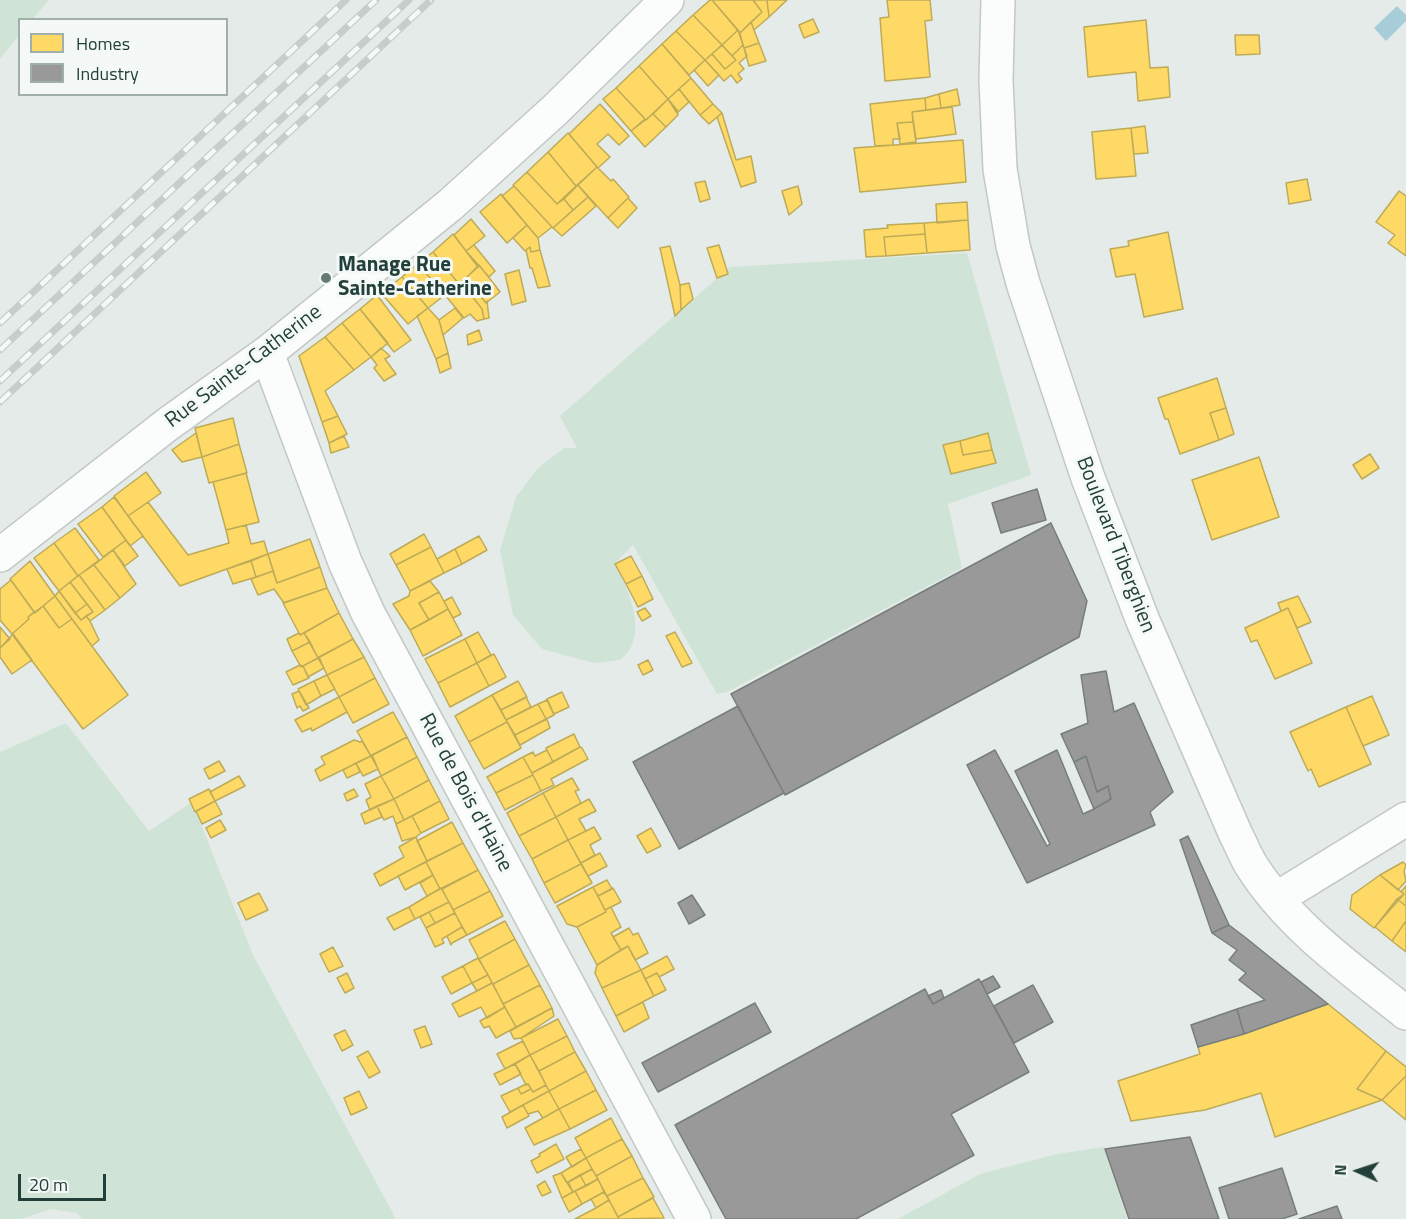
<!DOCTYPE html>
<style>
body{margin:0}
#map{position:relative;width:1406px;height:1219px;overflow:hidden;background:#e5ebe8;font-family:"Titillium Web",sans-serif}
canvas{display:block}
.legend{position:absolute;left:18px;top:18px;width:210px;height:78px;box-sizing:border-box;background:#f4f9f7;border:2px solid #a0afab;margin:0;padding:8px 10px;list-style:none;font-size:18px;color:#233f39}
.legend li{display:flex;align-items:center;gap:12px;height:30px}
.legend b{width:30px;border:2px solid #a0afab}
.north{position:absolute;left:1328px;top:1141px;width:60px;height:60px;-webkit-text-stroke:4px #f4f9f7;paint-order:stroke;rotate:273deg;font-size:16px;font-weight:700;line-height:24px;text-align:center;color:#233f39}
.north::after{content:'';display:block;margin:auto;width:21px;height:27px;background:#233f39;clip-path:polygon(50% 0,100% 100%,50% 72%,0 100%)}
.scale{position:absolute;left:18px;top:1174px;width:88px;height:27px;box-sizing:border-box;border:3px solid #233f39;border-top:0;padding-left:8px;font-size:18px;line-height:21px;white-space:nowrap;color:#233f39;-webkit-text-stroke:4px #f4f9f7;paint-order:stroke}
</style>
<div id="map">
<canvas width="1406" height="1219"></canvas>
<ul class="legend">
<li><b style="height:16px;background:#ffd966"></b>Homes</li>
<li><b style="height:16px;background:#999"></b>Industry</li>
</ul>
<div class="north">N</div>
<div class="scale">20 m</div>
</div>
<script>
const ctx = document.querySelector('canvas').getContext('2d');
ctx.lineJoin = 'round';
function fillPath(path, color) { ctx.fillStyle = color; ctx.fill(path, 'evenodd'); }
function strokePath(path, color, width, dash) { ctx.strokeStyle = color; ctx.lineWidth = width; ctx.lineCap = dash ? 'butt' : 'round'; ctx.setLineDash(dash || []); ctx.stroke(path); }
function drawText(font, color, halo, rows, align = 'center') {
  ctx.font = font + ' "Titillium Web",sans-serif'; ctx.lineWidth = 6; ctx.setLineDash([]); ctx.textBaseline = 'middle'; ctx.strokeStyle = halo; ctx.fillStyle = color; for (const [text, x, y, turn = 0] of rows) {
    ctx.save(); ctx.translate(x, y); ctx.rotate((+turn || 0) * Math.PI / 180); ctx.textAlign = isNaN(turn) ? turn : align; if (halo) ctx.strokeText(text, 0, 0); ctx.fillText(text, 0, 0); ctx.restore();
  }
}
fillPath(new Path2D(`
 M0 0H49L33 19 20 20 19 35 0 59Z
 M967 253 1031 475 948 504 962 568 727 692 717 694 633 545 616 562C625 586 643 619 632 645 630 651 624 656 620 660L594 663 542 649 513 615 500 550 516 497 538 468 564 448H577L560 416 730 267Z
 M66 723 149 831 192 802 253 955 396 1219H82L77 1213 51 1209 21 1219H0V752Z
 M1104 1147 1127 1219H898L980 1174 1057 1154Z`), '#cfe4d6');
fillPath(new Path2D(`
 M1397 6 1406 15V21L1386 41 1374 28Z`), '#a7ced8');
const homes = new Path2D(`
 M710 0H712L738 30 722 45 693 15Z
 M712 0H753L762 12 740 33Z
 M753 0H767L769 17 754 30 751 22 762 12Z
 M767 0H787L769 17Z
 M887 0H930L932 20 925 21 930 77 885 81 880 18 889 17Z
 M693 15 722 45 705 60 676 31Z
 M813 19 819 32 804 38 799 25Z
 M1146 20 1150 68 1168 67 1170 97 1138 101 1136 72 1088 77 1084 27Z
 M751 22 759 43 744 48 739 31 740 33Z
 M738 30 743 45 732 56 722 45Z
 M676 31 705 60 689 75 662 44Z
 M1235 35H1259L1260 54 1236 55Z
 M759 43 766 61 749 66 744 48Z
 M662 44 691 78 668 99 639 66Z
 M722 45 736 60 725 69 712 54Z
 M743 45 747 56 739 63 744 69 738 74 742 79 737 83 731 75 724 81 705 60 712 54 725 69 736 60 732 56Z
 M705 60 719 75 708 86 694 70Z
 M639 66 668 99 646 120 616 88Z
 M691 78 713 104 700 115 679 89Z
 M616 88 645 119 631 131 603 99Z
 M679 89 689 102 677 113 668 99Z
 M957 89 960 105 941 108 939 94Z
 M939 94 941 108 926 110 925 98Z
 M925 98 926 110 912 112 913 122 897 123 900 139H893V145L875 146 870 104Z
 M668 99 677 110 678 115 666 127 653 114Z
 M600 104 629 136 619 145 608 134 597 144 610 157 598 168 569 134Z
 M713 104 722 113 709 124 700 115Z
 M952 107 956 134 916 139 912 112Z
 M722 113 736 160 751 156 756 182 741 187 717 117Z
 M653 114 666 127 645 147 631 131Z
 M913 122 916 142 900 144 897 123Z
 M1145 126 1148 153 1134 154 1131 128Z
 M1131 128 1136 176 1096 179 1092 132Z
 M568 133 597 167 576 186 548 152Z
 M963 140 966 182 860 192 854 148Z
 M548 152 576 186 557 204 527 172Z
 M597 167 611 181 613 179 629 197 608 218 578 185Z
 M527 172 557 204 564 199 573 210 553 228 513 185Z
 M1307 179 1311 200 1289 204 1286 183Z
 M705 181 710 199 700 202 695 183Z
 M578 185 588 197 573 210 564 199Z
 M514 186 552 227 538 238 502 196Z
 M798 186 802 204 789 215 782 191Z
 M1399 191 1406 196V256L1388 243 1395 235 1376 222Z
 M501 194 527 225 507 243 480 212Z
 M588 197 596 206 562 236 553 228Z
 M628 198 637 208 618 228 608 218Z
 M967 202 968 220 937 223 936 204Z
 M471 219 485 236 466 251 454 235Z
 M968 220 970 250 927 253 924 223Z
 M924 223 925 234 884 237 886 256 866 257 864 230 888 228 887 225Z
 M527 225 538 238 540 250 531 252 530 247 525 251 513 238Z
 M1168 232 1183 309 1144 317 1135 274 1116 277 1110 249 1129 246 1128 241Z
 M453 234 478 267 459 284 433 252Z
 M925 234 927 253 886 256 884 237Z
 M474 245 495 271 489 277 466 251Z
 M719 245 728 274 717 278 707 248Z
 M670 246 680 285 681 310 675 316 660 248Z
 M530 247 531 252 540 250 550 286 538 288 532 268H530L526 250Z
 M433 252 459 284 445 295 418 264Z
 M418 264 445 295 428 308 402 277Z
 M479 265 494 284 480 296 466 278Z
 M519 270 526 301 512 305 505 274Z
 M402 277 428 308 408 324 381 293Z
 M466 278 486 303 487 301 489 318 484 319 482 309 461 282Z
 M461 282 482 309 484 319 477 321 470 314 464 318 445 295Z
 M689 283 693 299 681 310 680 285Z
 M494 284 500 292 486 303 480 296Z
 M377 295 411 340 394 352 360 309Z
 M428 308 439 320 448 353 436 359 417 316Z
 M455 308 463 318 443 335 439 320Z
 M360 309 388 343 371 357 342 323Z
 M342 323 371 357 354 370 325 337Z
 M479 330 482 340 468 345 467 335Z
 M325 337 354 370 325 391 338 416 322 422 299 356Z
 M381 348 390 356 385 359 396 374 384 381 374 368 377 365 371 357Z
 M448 353 451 368 440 373 436 359Z
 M1217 378 1226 408 1210 413 1219 440 1180 454 1168 419H1165L1158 398Z
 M1226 408 1234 434 1219 440 1210 413Z
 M338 416 347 434 329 443 322 422Z
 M233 418 239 444 202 457 195 428Z
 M196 433 202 457 182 462 172 450Z
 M988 433 992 450 963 455 960 441Z
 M344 436 349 447 331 453 329 443Z
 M960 441 963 455 992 450 996 463 951 474 943 445Z
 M239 444 247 473 209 483 202 457Z
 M1370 454 1379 468 1362 479 1353 465Z
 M1259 457 1279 517 1212 540 1192 480Z
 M146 472 161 493 128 516 114 496Z
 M246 473 259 522 226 530 213 482Z
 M114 497 143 536 130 546 102 507Z
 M148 502 188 555 229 543 226 530 246 525 251 544 264 541 268 554 180 586 128 516Z
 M102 507 126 540 103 557 78 524Z
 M75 528 99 560 78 576 54 543Z
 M424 534 431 547 396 565 390 554Z
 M479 536 487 550 462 564 455 549Z
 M310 539 320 567 277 583 268 554Z
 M126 540 138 556 125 566 113 550Z
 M54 543 78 576 59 591 34 558Z
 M431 547 444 573 410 591 396 565Z
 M455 549 462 564 444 573 437 559Z
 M113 550 136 584 120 598 94 565Z
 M268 554 273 571 256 577 251 561Z
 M631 556 642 576 626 584 615 564Z
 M30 561 55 596 35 613 10 579Z
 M251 561 256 577 233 584 227 569Z
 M94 565 120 598 105 610 79 575Z
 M320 567 327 588 284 603 274 589 258 595 251 579 273 571 277 583Z
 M79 575 105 610 90 621 86 616 93 612 70 582Z
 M642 576 653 599 638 607 626 584Z
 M11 580 34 612 28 617 29 619 12 634 0 620V589Z
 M430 581 439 592 419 603 429 620 410 630 393 604 409 596 410 591Z
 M70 582 87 604 75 613 59 591Z
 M327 588 339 613 300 635 283 603Z
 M59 591 81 620 86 616 90 621 99 640 92 646 55 596Z
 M439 592 448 609 429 620 419 603Z
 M55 596 72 619 59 628 43 606Z
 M1298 596 1311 622 1297 628 1288 608 1281 611 1278 603Z
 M452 597 461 614 453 618 444 601Z
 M87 604 93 612 81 620 75 613Z
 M43 606 59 628 72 619 128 695 83 729 12 634 29 619 28 617Z
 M645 608 651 616 642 621 637 612Z
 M1288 608 1312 663 1275 679 1257 640 1251 642 1245 628Z
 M448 609 462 635 423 656 410 630Z
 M339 613 353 639 318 658 304 633Z
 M0 627 10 639 0 648Z
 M478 632 491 655 477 663 465 639Z
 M675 632 692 663 682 667 666 636Z
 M299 633 300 635 304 633 310 642 292 651 287 639Z
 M13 634 32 660 12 674 0 657V648Z
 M353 639 364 657 327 675 319 657Z
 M465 639 477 663 438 683 425 659Z
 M310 642 318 658 301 667 292 651Z
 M494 654 506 677 489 686 477 663Z
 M364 657 375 678 339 697 327 675Z
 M318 658 324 668 308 677 303 666Z
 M648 660 653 670 643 675 638 665Z
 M477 663 489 686 450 707 438 683Z
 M300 665 303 666 309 678 293 685 286 672Z
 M327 675 335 689 321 696 314 681Z
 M375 678 389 704 353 723 339 697Z
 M314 681 321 696 306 705 298 689Z
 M518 681 527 697 501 710 492 695Z
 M299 691 309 708 303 711 300 706 297 708 292 694Z
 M562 692 569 707 554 714 547 699Z
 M492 695 507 722 469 742 455 716Z
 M1372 696 1389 735 1363 746 1346 707Z
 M339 697 347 712 312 731 311 728 302 732 295 720Z
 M526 697 531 707 506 720 501 710Z
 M547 700 554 715 546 719 538 704Z
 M538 704 546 719 515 735 506 720Z
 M1346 707 1371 764 1319 787 1311 769 1308 771 1290 732Z
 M393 712 407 737 371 756 357 731Z
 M547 719 550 728 520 745 515 735Z
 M507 722 521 748 484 769 469 742Z
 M574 734 580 747 553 762 546 748Z
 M407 737 417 757 381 776 372 755Z
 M354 740 360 742 362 741 371 756 320 781 315 770 325 764 321 757Z
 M580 747 582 748 588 759 551 779 554 785 541 791 532 773Z
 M547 750 553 762 532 773 523 757 533 752 535 756Z
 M371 756 378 769 363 776 356 763Z
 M417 757 429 780 394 799 381 776Z
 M523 757 533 775 496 793 487 777Z
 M219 761 225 771 209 779 204 769Z
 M356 763 360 772 347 778 343 770Z
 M533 775 541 791 505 810 496 793Z
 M239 776 245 786 215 801 210 792Z
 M381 776 394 799 370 810 366 800 371 797 365 784Z
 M572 778 579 790 575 791 581 803 556 817 543 793Z
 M429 780 440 801 404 820 394 799Z
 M209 789 215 801 195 812 189 799Z
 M354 789 358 796 347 801 344 794Z
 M543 793 556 817 519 836 507 813Z
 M394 799 404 820 396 824 393 816 384 820 377 806Z
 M589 799 596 811 579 819 586 831 568 840 556 817Z
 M215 801 222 814 202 824 196 811Z
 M440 801 449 819 421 833 412 816Z
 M377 806 382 817 365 824 361 814Z
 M412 816 421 833 416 837 402 841 396 824Z
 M556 817 568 840 532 859 519 836Z
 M220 820 226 830 211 838 206 828Z
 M452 822 463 843 427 861 417 841Z
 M594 827 601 839 590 845 595 855 581 863 568 840Z
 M651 828 661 846 647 853 637 836Z
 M416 837 427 861 380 886 374 874 404 857 399 847Z
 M568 840 581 864 544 883 532 859Z
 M463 843 478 870 440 889 426 862Z
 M600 853 607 866 588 876 581 863Z
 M426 862 433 875 405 890 398 876Z
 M1403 862 1406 865 1404 871 1406 881 1398 890 1380 875Z
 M581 864 592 883 555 903 544 883Z
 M478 870 490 891 453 910 442 889Z
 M433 875 440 889 427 896 420 883Z
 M1380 875 1404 894 1374 928 1350 909 1352 895Z
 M607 880 612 889 598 896 593 887Z
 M1406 886V906L1397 899 1404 894 1401 892Z
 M593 887 606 912 577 927 567 924 557 906Z
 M441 888 449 902 415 919 409 907Z
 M613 888 621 902 605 910 598 896Z
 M490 891 503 916 467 935 453 910Z
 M259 893 268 910 246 920 238 903Z
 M1397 899 1406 906V921L1392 941 1375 927Z
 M449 902 455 913 435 923 429 912Z
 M409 907 415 919 394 930 387 918Z
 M611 907 621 927 611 933 621 950 597 965 577 927 606 912 605 910Z
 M429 912 435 923 426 928 420 917Z
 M455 913 462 927 442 939 444 943 435 947 426 928Z
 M505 921 515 939 479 959 469 940Z
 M1406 921V952L1392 941Z
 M462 927 467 935 452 943 451 945 447 936Z
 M629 928 633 935 638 933 648 953 635 960 628 946 621 950 613 937Z
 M515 939 529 965 493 984 479 959Z
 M628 946 641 970 602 988 595 973 597 965Z
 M333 947 343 966 329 972 320 954Z
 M667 956 674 969 659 977 657 973 645 979 641 970Z
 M478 958 488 975 472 983 463 966Z
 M529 965 540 985 503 1004 493 984Z
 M463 966 472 983 451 994 442 977Z
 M641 970 654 996 616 1016 602 988Z
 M347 973 354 988 345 993 337 978Z
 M657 973 666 990 654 996 645 979Z
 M488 975 492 983 477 991 472 983Z
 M492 983 505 1007 487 1018 481 1007 459 1017 452 1004Z
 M540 985 552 1008 516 1027 503 1004Z
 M643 1002 649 1018 624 1032 616 1016Z
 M1328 1004 1386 1051 1357 1089 1382 1100 1275 1137 1261 1093 1205 1110 1131 1121 1118 1081 1200 1054 1198 1047Z
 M505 1007 516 1027 496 1038 489 1026 484 1028 480 1021Z
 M552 1008 554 1016 521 1038 514 1039 510 1031Z
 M558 1019 567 1036 530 1055 521 1038Z
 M425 1026 432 1044 421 1048 414 1030Z
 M345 1030 353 1045 342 1051 334 1035Z
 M567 1036 575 1052 539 1071 530 1055Z
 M523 1041 530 1055 505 1069 497 1054Z
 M368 1051 380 1072 369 1078 357 1057Z
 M1386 1051 1406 1067V1076L1382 1100 1357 1089Z
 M575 1052 586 1071 549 1091 539 1071Z
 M530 1055 546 1085 533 1092 528 1084 526 1085 515 1064Z
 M515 1064 521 1074 500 1085 494 1074Z
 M586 1071 596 1090 559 1109 549 1091Z
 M1406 1076V1120L1382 1100Z
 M526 1084H528L531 1089 521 1094 518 1088Z
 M546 1085 549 1091 510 1112 501 1096 518 1088 521 1094 531 1089 533 1092Z
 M596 1090 607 1110 570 1129 559 1109Z
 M359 1091 367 1108 351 1115 344 1098Z
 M549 1091 559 1109 543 1118 538 1111 528 1114 523 1105Z
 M523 1105 529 1116 507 1128 502 1117Z
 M559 1109 570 1129 534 1145 525 1128Z
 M611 1118 622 1139 586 1158 575 1138Z
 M622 1139 632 1156 596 1176 586 1158Z
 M556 1144 564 1159 537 1173 531 1161 540 1156 539 1154Z
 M581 1149 586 1158 572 1167 566 1157Z
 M632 1156 643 1178 607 1196 596 1176Z
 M586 1158 592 1169 567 1183 561 1173Z
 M592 1169 598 1179 586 1186 580 1175Z
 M561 1173 573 1192 562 1198 553 1176Z
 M580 1175 586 1186 573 1192 568 1182Z
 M643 1178 654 1197 618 1217 607 1196Z
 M598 1179 604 1192 582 1204 575 1191Z
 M545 1181 551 1192 542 1196 537 1186Z
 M575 1191 582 1204 569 1212 562 1198Z
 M604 1192 609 1200 596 1208 591 1199Z
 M653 1198 664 1218 619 1219 618 1217Z
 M609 1200 619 1219H575L596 1208Z`);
fillPath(homes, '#ffd966');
strokePath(homes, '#bdab58', 1.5);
const industry = new Path2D(`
 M1037 489 1046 520 1001 533 992 503Z
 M1051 523 1087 601 1079 637 785 795 731 694Z
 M1106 671 1114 712 1134 703 1173 792 1150 812 1155 825 1027 883 967 765 995 750 1047 846 1050 844 1015 771 1057 750 1083 814 1094 809 1111 799 1108 786 1097 792 1086 756 1074 762 1061 734 1088 723 1081 675Z
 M738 706 784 793 679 849 633 762Z
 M1086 756 1097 792 1108 786 1111 799 1094 809 1074 762Z
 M1188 836 1229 925 1212 933 1180 840Z
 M692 895 705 915 689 924 678 903Z
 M1229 925 1246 938 1328 1004 1244 1034 1237 1009 1265 1000 1239 980 1246 973 1229 960 1237 950 1212 933Z
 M993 976 1000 987 987 994 981 982Z
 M979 979 1029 1072 951 1114 974 1155 856 1219H726L675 1125 925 989 933 1004Z
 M1033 985 1053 1022 1014 1043 994 1006Z
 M941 990 944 998 933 1004 928 996Z
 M755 1003 771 1032 658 1092 642 1063Z
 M1237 1009 1244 1034 1198 1047 1191 1025Z
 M1190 1137 1219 1219H1129L1105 1149Z
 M1282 1168 1297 1214 1282 1219H1229L1219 1188Z
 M1337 1206 1342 1219H1299Z`);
fillPath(industry, '#999');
strokePath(industry, '#767e7c', 1.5);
const minor = new Path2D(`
 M998 0 996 80 1000 169 1013 246 1023 283 1088 478 1143 621 1236 835C1242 846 1246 858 1253 868 1291 927 1352 970 1406 1013
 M267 353 345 562 368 613 694 1219
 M0 555 168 424 267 353 450 205 555 110 667 0
 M1276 899 1406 819`);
strokePath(minor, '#c2c8c6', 36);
strokePath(minor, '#fbfcfc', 33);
const rail = new Path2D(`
 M0 323 346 0
 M0 350 376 0
 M0 381 409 0
 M0 402 431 0`);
strokePath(rail, '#c8ccca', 7);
strokePath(rail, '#f4f9f7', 4.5, [14]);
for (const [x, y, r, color] of [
 [326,278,6,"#677b76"]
]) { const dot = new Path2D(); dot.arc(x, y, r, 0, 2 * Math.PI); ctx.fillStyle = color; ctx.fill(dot); strokePath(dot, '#f4f9f7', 2); }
drawText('bold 21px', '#233f39', '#f4f9f7', [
 ["Manage Rue",338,266],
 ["Sainte-Catherine",338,290]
], 'left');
drawText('21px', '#233f39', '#f4f9f7', [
 ["Rue Sainte-Catherine",244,367,-37],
 ["Boulevard Tiberghien",1115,545,69],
 ["Rue de Bois d'Haine",465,793,62]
]);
</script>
